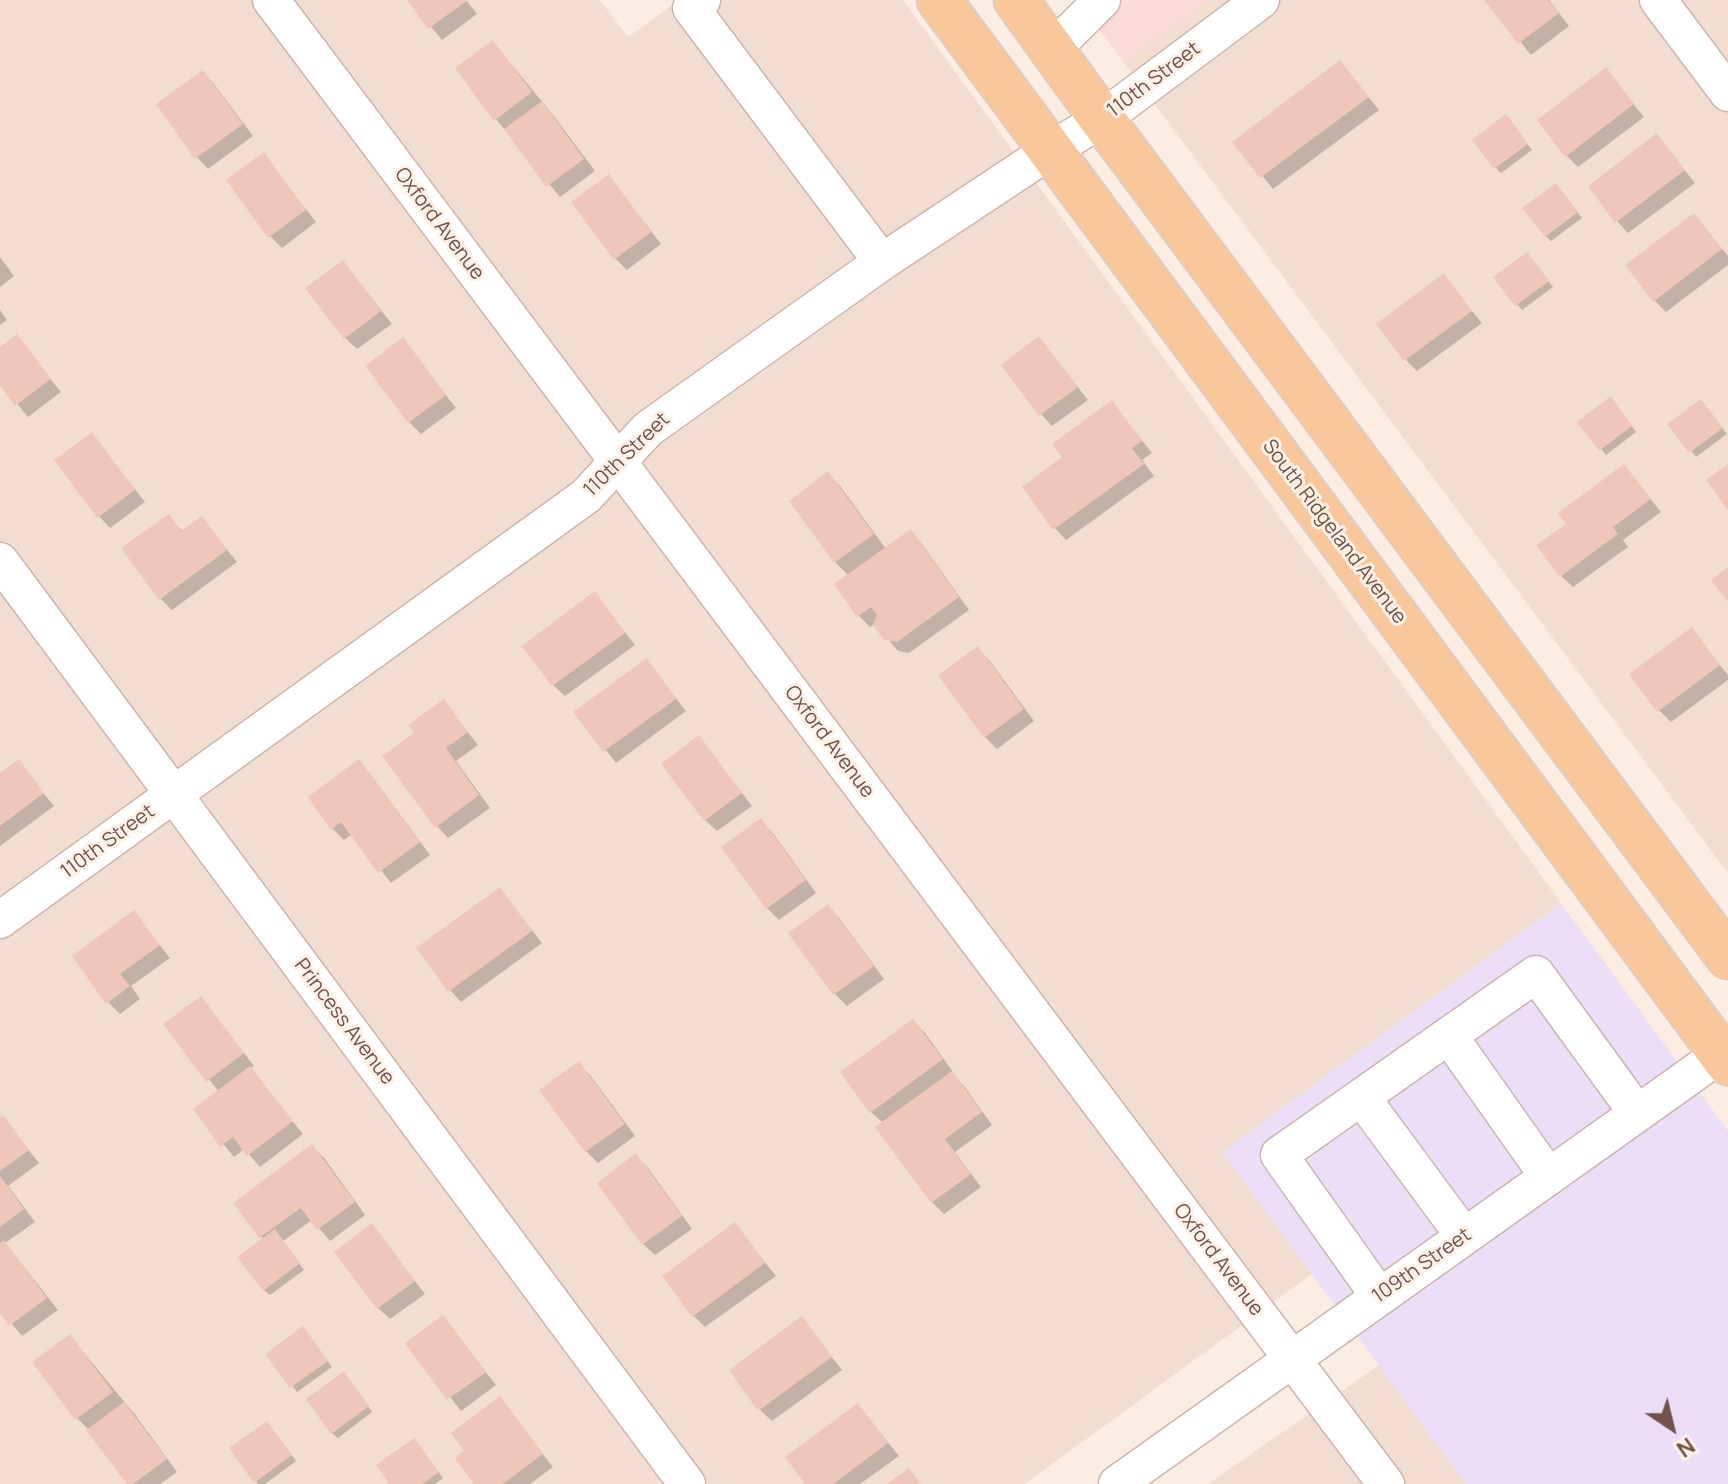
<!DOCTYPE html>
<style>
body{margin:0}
#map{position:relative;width:1728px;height:1484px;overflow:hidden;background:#fbede2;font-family:Manrope,sans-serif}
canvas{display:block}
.north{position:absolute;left:1632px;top:1388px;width:80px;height:80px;-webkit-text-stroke:6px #fef2e7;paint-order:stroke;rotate:145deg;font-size:22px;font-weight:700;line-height:32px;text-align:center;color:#715149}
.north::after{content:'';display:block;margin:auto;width:28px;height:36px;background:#715149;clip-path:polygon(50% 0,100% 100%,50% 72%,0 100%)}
</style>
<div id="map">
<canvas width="1728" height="1484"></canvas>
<div class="north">N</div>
</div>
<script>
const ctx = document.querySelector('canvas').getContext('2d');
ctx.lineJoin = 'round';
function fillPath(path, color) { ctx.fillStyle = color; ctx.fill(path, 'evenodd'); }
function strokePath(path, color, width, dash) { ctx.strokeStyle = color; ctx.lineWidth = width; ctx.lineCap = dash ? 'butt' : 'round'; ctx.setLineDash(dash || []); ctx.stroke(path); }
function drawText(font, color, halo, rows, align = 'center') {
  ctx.font = font + ' Manrope,sans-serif'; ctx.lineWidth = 6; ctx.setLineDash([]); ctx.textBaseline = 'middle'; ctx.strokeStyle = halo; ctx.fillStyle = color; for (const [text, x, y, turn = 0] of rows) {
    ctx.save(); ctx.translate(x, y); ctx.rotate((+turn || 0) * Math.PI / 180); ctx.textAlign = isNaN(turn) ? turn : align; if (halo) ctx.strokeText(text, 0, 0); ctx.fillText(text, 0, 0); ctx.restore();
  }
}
fillPath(new Path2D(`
 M0 0H600L628 37 679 0H903L1561 903 1223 1152 1312 1274 1025 1484H0Z
 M1211 0H1728V873L1123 62Z
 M1379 1365 1466 1484H1208Z`), '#f2ded0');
fillPath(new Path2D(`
 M1077 0H1211L1123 62Z`), '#fbdbd6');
fillPath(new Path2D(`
 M1561 903 1728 1131V1484H1466L1222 1152Z`), '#eadff7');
fillPath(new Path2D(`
 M409 0H466L477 14 442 40Z
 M1487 0H1549L1569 26 1531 55Z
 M493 42 553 115 595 171 560 197 496 119Z
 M1340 62 1379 110 1273 189 1235 142Z
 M1606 70 1644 117 1578 167 1566 155Z
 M203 72 214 84 253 136 208 169 197 157Z
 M1511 122 1532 150 1501 173 1496 168Z
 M1657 136 1695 183 1628 233 1617 221Z
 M263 155 316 222 282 248 270 236Z
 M609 177 661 244 627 270 615 258Z
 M1561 191 1582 218 1551 241 1546 236Z
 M1694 215 1728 256V265L1666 312 1654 300Z
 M0 257 14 276 0 287Z
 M1532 259 1553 287 1522 310 1496 277Z
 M343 262 392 324 357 349 345 338Z
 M1443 276 1482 323 1417 371 1406 360Z
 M0 310 7 320 0 325Z
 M16 337 61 392 28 417 0 383V349Z
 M1039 338 1088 400 1052 426 1041 414Z
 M403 340 456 408 421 434 409 422Z
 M1112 403 1152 453 1142 460 1154 476 1066 540 1055 528 1064 458Z
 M1616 404 1636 432 1606 455 1580 422Z
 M1706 407 1727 434 1696 457 1670 424Z
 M92 435 145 502 110 528 99 516Z
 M1624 466 1661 512 1623 540 1628 547 1573 587 1561 576 1569 524Z
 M828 474 840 486 886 549 910 532 922 544 969 610 909 653 898 651 875 624 870 627 858 615 849 576 835 562Z
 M168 516 183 532 201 518 237 562 172 610 160 598Z
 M595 594 635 645 565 696 553 685Z
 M1692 630 1728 675V680L1671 722 1659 710Z
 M978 649 989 660 1034 721 997 749 985 737Z
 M646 661 686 711 616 763 576 712Z
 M443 701 478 745 456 761 490 808 448 838 437 826 417 733Z
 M699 738 752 806 717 831 705 820Z
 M18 762 54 806 0 846V776Z
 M359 762 370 774 430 855 391 883 352 834 344 840 332 828Z
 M760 820 772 832 816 893 779 920 767 908 723 847Z
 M500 890 542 943 461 1002 450 990Z
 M828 906 839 918 884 979 847 1006 835 994 791 933Z
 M134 913 170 958 131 986 140 999 120 1014 108 1002Z
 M201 998 254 1066 250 1069 303 1134 260 1167 244 1149 234 1157 195 1110 219 1092 166 1024Z
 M913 1021 925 1033 953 1072 951 1073 964 1086 992 1125 955 1152 981 1187 944 1214 932 1202 878 1128 884 1124 871 1112Z
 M579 1064 590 1075 635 1136 598 1163 586 1151 542 1090Z
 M3 1118 39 1163 8 1186 35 1222 5 1243 58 1310 22 1336 0 1310V1120Z
 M312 1147 324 1158 365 1215 330 1241 312 1220 283 1241 304 1270 270 1295 264 1290V1240L236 1203Z
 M636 1156 648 1168 692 1229 655 1255 643 1244Z
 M735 1225 776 1276 705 1327 693 1315Z
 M372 1226 425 1294 390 1319 378 1308Z
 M443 1317 496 1385 461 1411 408 1343Z
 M802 1319 842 1370 772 1421 760 1410Z
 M308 1334 332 1367 297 1392 268 1354Z
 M70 1336 136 1416 177 1472 160 1484H129L89 1430 77 1418Z
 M349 1379 372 1412 338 1438 332 1433Z
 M499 1399 553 1467 530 1484H477L467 1451Z
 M858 1405 899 1456 860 1484H808Z
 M272 1429 296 1461 265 1484H258L232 1449Z
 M419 1445 443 1478 435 1484H392Z`), '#0003');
fillPath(new Path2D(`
 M407 0H468L428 29Z
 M1484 0H1548L1559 13 1518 44Z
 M493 40 532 92 494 121 455 68Z
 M1340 60 1369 97 1260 178 1232 142Z
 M1606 67 1634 104 1565 157 1537 120Z
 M203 70 243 124 195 159 156 104Z
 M542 101 584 159 546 187 504 129Z
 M1506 114 1528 144 1494 169 1472 140Z
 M1657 133 1685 170 1615 223 1588 186Z
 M264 152 306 210 268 238 226 180Z
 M609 174 651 232 614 260 571 202Z
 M1556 183 1578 212 1545 237 1522 208Z
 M1694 213 1722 249 1653 302 1625 265Z
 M1527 252 1549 281 1515 306 1493 277Z
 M343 260 381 311 344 339 305 288Z
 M1444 273 1472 311 1404 361 1376 324Z
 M17 334 51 379 15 406 0 386V347Z
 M1039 336 1078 387 1039 416 1001 365Z
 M403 337 446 395 408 423 365 366Z
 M1611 396 1632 426 1599 451 1577 422Z
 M1701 399 1723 428 1689 453 1667 424Z
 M1112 400 1142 441 1132 448 1144 464 1053 530 1022 487 1062 457 1052 444Z
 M92 432 135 490 97 518 54 460Z
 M1624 464 1651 499 1613 527 1618 534 1560 577 1536 545 1566 524 1558 513Z
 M1728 464V510L1706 480Z
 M828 471 874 534 834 563 789 501Z
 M169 514 181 531 202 516 227 550 159 600 121 548Z
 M911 529 959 597 897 642 884 640 873 625 877 615 871 607 857 617 834 584Z
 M1728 567V602L1711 580Z
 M595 591 625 633 552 686 522 646Z
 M1692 627 1720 665 1657 712 1629 674Z
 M978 646 1024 709 984 738 938 675Z
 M647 658 676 699 603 752 573 712Z
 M444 699 468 732 446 748 479 795 435 828 382 756 414 733 408 725Z
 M699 735 742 793 704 821 661 764Z
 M19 759 44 793 0 826V773Z
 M359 759 420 842 378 873 341 822 331 830 308 797Z
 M761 818 806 880 766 909 721 847Z
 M500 887 532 931 448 992 416 948Z
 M828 904 874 966 833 995 788 933Z
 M134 910 160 945 120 974 130 986 106 1004 72 956Z
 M201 996 244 1053 206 1082 163 1024Z
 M913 1019 943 1059 870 1113 840 1072Z
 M579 1061 625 1124 585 1152 539 1090Z
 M250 1066 293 1121 247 1156 233 1137 220 1147 193 1109Z
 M952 1071 982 1112 945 1139 971 1174 931 1203 875 1127Z
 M3 1115 29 1150 0 1171V1118Z
 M312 1144 355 1202 317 1230 301 1208 259 1238 233 1203Z
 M636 1153 682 1216 642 1245 597 1183Z
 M0 1176 24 1209 0 1227Z
 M735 1222 765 1263 692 1317 662 1276Z
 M372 1223 415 1281 377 1309 334 1252Z
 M275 1229 300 1263 263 1291 237 1257Z
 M4 1240 47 1298 9 1326 0 1313V1243Z
 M443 1315 486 1372 447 1400 405 1343Z
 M802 1316 832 1357 758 1411 729 1370Z
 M303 1326 328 1361 290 1388 265 1354Z
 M70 1334 113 1392 75 1420 32 1362Z
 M344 1371 369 1406 331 1434 306 1399Z
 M500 1396 543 1454 503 1484H474L455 1458 464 1451 451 1433Z
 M124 1402 167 1459 133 1484H127L86 1430Z
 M858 1403 888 1443 833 1484H805L785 1457Z
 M267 1421 292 1455 254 1483 229 1448Z
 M414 1438 439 1472 423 1484H389L376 1465Z
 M909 1468 921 1484H887Z`), '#efc7ba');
const minor = new Path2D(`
 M271 0 1386 1484
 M702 0 691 8 882 262
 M1658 0 1728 93
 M1052 50 1102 0
 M0 561 687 1484
 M0 920 586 496 648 429 882 262 1051 150 1102 119 1261 0
 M1449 1036 1548 1176
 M1362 1098 1464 1236
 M1379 1296 1279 1155 1536 974 1637 1113
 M1117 1484 1728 1049`);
const major = new Path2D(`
 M939 0 1728 1063
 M1016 0 1102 119 1728 957`);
strokePath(minor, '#ceb5ac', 39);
strokePath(major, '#d7cecc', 47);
strokePath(minor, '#fff', 36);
strokePath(major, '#f8c79c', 44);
drawText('20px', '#715149', '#fef2e7', [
 ["110th Street",1154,80,-37],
 ["Oxford Avenue",439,224,53],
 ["110th Street",627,455,-44],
 ["South Ridgeland Avenue",1334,532,53],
 ["Oxford Avenue",829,742,53],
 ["110th Street",108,842,-36],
 ["Princess Avenue",344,1022,53],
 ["Oxford Avenue",1218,1260,53],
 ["109th Street",1422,1266,-35]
]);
</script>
